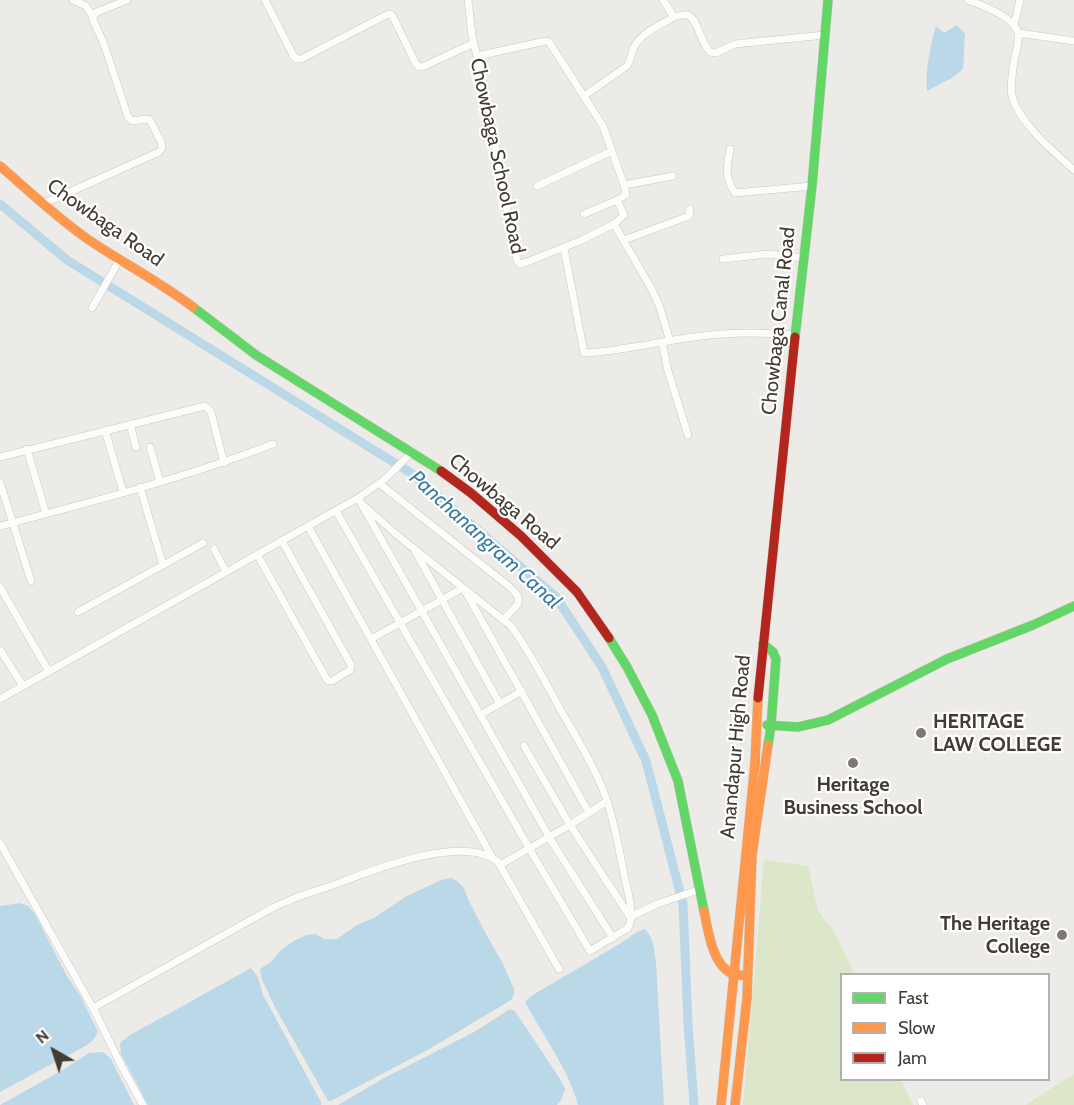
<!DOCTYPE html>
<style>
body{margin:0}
#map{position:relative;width:1074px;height:1105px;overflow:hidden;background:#edebe7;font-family:Cabin,sans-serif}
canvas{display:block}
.legend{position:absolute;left:840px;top:973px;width:210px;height:108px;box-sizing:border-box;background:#fff;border:2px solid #b3b1ae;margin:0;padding:8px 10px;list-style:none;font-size:18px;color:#423c35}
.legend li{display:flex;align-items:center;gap:12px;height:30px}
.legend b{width:30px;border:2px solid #b3b1ae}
.north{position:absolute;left:24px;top:1021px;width:60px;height:60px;-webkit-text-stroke:4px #fff;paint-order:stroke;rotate:321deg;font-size:16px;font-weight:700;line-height:24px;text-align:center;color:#423c35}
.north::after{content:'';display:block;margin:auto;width:21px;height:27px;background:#423c35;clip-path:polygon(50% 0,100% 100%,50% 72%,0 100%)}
</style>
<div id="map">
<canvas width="1074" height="1105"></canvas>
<ul class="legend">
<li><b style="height:8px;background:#63d668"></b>Fast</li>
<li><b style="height:8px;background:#ff974d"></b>Slow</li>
<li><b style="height:8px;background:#b3261e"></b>Jam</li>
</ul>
<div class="north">N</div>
</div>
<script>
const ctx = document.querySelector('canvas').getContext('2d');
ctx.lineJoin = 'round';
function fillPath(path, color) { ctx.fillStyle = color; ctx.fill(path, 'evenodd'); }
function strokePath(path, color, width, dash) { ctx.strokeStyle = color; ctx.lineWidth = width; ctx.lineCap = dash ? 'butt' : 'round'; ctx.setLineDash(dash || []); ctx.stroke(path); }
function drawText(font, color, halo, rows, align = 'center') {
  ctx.font = font + ' Cabin,sans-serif'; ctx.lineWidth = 4.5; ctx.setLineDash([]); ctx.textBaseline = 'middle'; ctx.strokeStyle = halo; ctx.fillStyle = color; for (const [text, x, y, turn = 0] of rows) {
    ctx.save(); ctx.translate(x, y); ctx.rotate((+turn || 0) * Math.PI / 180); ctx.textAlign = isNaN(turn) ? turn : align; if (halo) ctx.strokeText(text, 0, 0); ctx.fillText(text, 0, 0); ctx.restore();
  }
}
fillPath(new Path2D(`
 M764 860 808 866 818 911 835 932 854 974H842V1080H901L913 1105H743Z
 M1074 1074V1105H1026L1072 1075Z`), '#dce6c9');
fillPath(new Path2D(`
 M957 25 965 34 963 69 952 78 927 91C925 69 930 47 936 26L944 33Z
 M451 878 457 881 464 888 468 899 486 934 503 964 514 989V995L511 1000 431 1048 331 1101H328L276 1009 262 980 260 969 272 961 279 952 292 942 306 935 315 934 325 939H337L357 925 374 918 405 897 441 880Z
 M20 903 28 906 35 914 67 976 81 997 98 1032 93 1040 87 1045 0 1092V906Z
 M645 929C654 938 654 950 656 962L664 1105H578C568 1068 543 1036 525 1002L531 996 621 943 637 932Z
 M251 968 258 977 263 995 321 1102V1105H148L121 1054 120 1043 130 1035Z
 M510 1009 515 1011 560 1079 565 1089 561 1100 557 1105H338L384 1078 474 1032Z
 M103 1052 111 1059 134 1105H0L61 1071 89 1053Z`), '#bad8e8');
strokePath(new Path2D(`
 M0 204 67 260 411 473 556 597 602 667 646 761 683 904 688 1024 694 1105`), '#bad8e8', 9);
const street = new Path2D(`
 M73 0 86 6 93 17
 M265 0 294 57 297 59H301L388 14H391L394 19 416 64 419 67H422L474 43
 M468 0 472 35 486 96 517 261 520 264 524 263 580 241 614 224 651 288 659 305 670 341
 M663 0 674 17C678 16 684 14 688 15 698 19 701 44 710 52L716 53 735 44 825 35
 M968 0C982 5 1013 17 1018 32 1020 40 1014 59 1013 68 1012 77 1010 87 1012 96 1019 123 1054 152 1074 170
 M1014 25 1020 0
 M1018 33 1074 41
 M477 56 546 41 549 42 603 126 624 185 626 195 617 200 624 215 614 224
 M584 96 627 66C631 60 631 54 634 47 641 33 660 25 674 17
 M730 149C727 167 724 176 735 193L812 186
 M624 185 673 176
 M537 186 612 151
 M43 204 159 152 162 148V144L150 120 146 119 132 121 128 117 104 44 93 20 94 14 97 12 127 0
 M584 214 617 200
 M624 240 689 216 690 209
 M564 248 584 353C621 351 657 342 694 337 728 332 761 332 795 335
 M723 259 767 254 804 258
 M92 308 120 259
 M662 342 668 371 688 435
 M130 424 136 447
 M105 430 123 492
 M150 447 160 482
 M27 449 46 514
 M0 457 205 406 211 412 224 463
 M0 482 31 581
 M380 484 511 588 518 596V604L504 619
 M140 487 163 565
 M358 498 552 842 613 938
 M336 511 529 848 590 951 628 928C635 915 628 893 625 879 619 849 614 818 603 790 592 762 575 735 560 709 545 681 530 652 511 626L397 535 362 504
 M0 526C92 502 184 478 273 444
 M308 526 492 857
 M214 549 226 572
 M415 551 500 704
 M257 554 326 678 328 681H332L350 670 351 668V665L282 541
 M0 587 49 672
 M464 589 589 813
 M78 612 203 543
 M371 639 463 588
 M0 650 23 686
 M0 699 358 498 385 479 411 453
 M480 715 522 691
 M524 746 570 825 630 917 657 904 701 889
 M0 843 93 1008 121 1065 143 1105
 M500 865 570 825 607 801
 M93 1008 263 913C271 909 279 904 288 901 303 894 320 890 336 884 373 870 464 833 498 862L559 969
 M921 1101 923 1105`);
const fast = new Path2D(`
 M193 307 256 355 441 471
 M795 337 812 186 828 0
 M609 638 627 667 652 715 678 781 704 911
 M763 644 773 652 776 659 771 726 768 745
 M767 725 798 727 828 720 947 659 1033 625 1074 606`);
const slow = new Path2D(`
 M0 166C29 191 57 218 89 240 123 263 160 282 193 307
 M704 911C708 929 712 966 733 974 737 975 742 975 747 976
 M721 1105 755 763 758 698
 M735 1105 747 998 752 855 768 745`);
const jam = new Path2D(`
 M441 471 471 493 521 536 577 592 609 638
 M758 698 795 337`);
strokePath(street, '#cac7c3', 8);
strokePath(fast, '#ccc8bf', 10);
strokePath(slow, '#ccc8bf', 10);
strokePath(jam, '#ccc8bf', 10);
strokePath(street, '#fcfcfb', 7);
strokePath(fast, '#63d668', 9);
strokePath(slow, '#ff974d', 9);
strokePath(jam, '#b3261e', 9);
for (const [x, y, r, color] of [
 [921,733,6,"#7e7973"],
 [853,763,6,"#7e7973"],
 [1062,935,6,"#7e7973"]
]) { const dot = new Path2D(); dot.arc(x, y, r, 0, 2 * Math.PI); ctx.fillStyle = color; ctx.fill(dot); strokePath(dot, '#fff', 2); }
drawText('20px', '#423c35', '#fff', [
 ["Chowbaga School Road",497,156,78],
 ["Chowbaga Road",105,223,35],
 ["Chowbaga Canal Road",779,321,-84],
 ["Chowbaga Road",504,502,40],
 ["Anandapur High Road",736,747,-85]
]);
drawText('bold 20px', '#423c35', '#fff', [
 ["HERITAGE",933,722],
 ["LAW COLLEGE",933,745],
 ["Heritage",853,785,"center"],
 ["Business School",853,808,"center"],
 ["The Heritage",1050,924,"right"],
 ["College",1050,947,"right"]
], 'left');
drawText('italic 21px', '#387ba3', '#fff', [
 ["Panchanangram Canal",485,540,42]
]);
</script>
